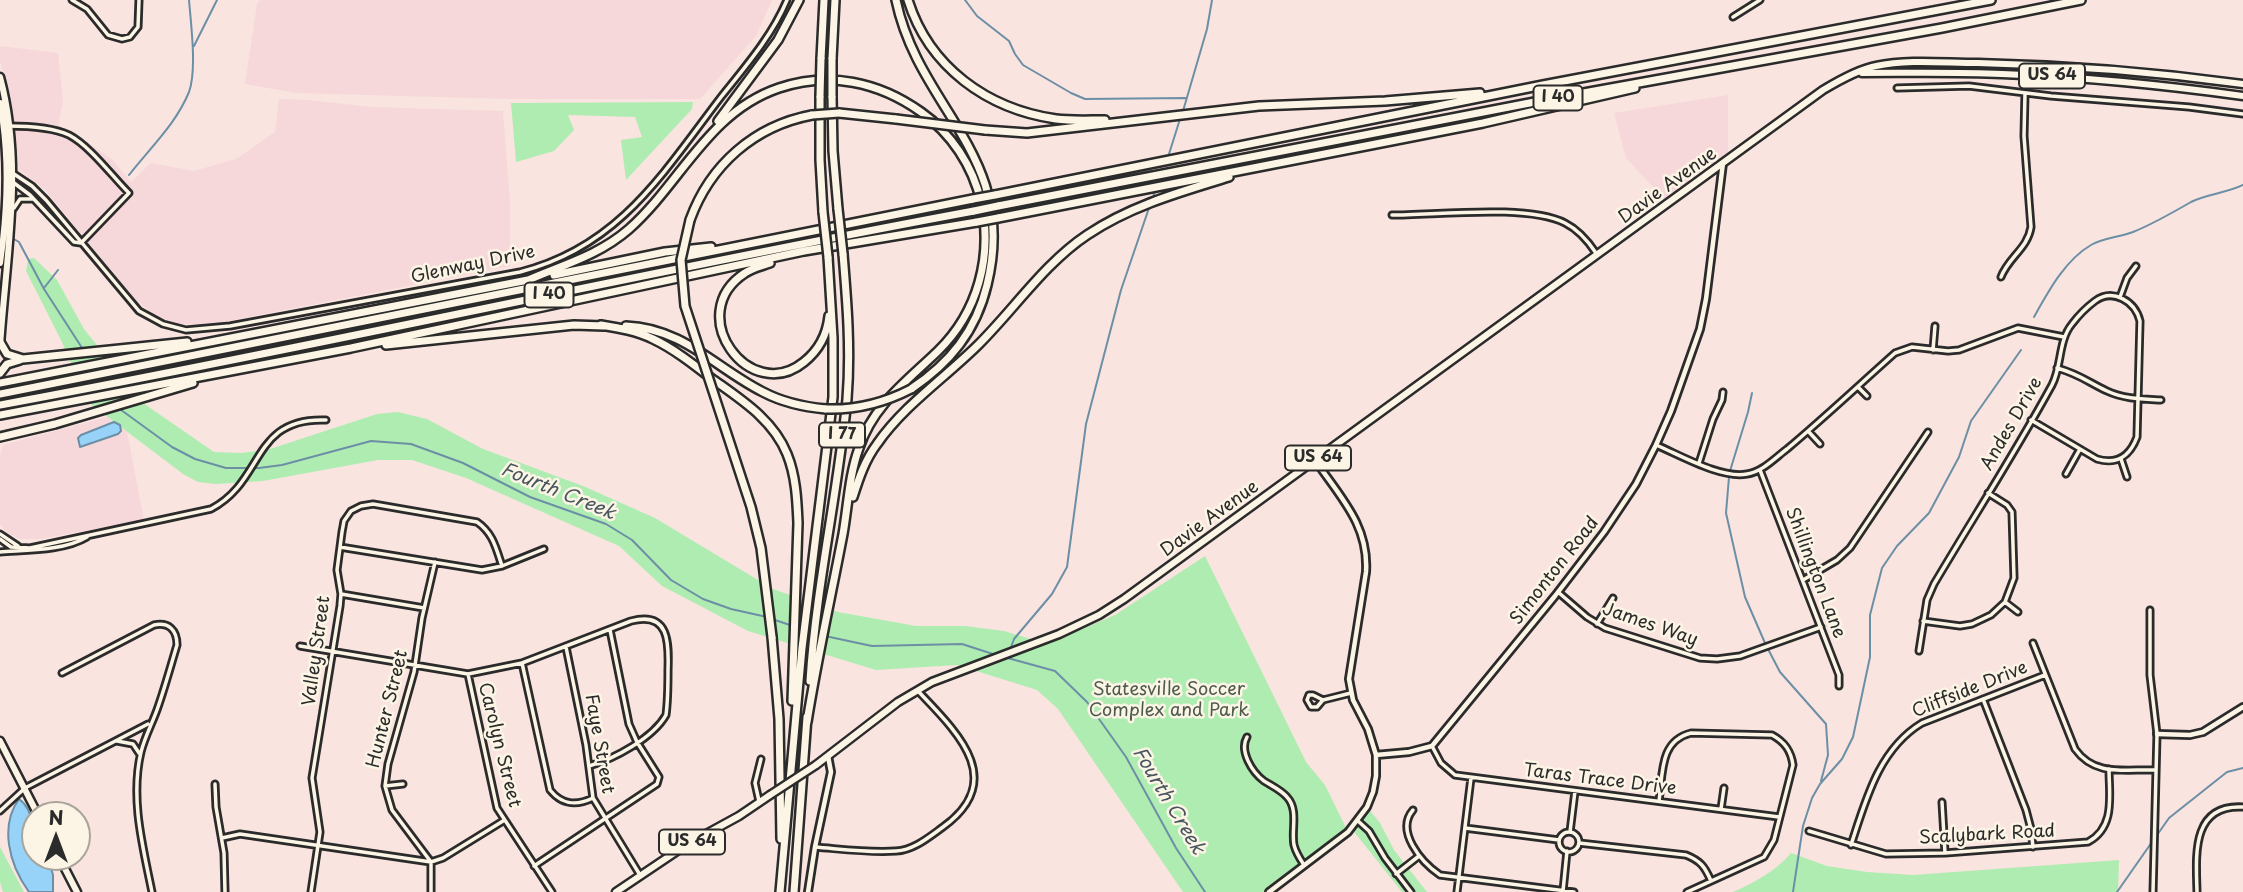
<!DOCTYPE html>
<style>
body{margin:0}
#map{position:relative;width:2243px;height:892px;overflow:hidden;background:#f9e4df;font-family:"Playpen Sans",sans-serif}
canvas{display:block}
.north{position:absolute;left:21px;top:801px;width:70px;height:70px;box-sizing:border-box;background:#fcf5e5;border:2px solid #a8a49b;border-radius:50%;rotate:0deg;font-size:19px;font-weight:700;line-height:28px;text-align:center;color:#2b2b2b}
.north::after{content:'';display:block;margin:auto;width:24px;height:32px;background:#2b2b2b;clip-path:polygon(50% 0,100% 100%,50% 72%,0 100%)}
</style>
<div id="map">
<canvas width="2243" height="892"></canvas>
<div class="north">N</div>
</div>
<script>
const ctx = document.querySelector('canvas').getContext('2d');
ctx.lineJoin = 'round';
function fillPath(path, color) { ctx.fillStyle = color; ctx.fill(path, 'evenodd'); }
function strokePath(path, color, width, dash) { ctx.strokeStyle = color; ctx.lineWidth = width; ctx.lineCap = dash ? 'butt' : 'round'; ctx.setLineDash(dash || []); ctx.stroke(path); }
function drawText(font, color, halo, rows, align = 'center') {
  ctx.font = font + ' "Playpen Sans",sans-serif'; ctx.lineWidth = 5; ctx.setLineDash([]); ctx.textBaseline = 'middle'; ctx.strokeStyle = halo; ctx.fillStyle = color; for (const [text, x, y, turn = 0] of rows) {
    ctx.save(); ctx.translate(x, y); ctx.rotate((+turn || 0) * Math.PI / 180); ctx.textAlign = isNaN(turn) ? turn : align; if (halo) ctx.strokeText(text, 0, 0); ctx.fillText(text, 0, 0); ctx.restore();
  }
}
fillPath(new Path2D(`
 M260 0H772L756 36 700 99H508L296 93 245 84 257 4Z
 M0 46 58 53 63 100 58 127 69 130 113 160 131 182 151 163 194 171 236 159 275 132 279 99 308 100 372 107 503 111 510 203V266L208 325 178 324 153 314 135 299 44 189 18 169 12 114 0 61Z
 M1728 95V153L1698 173 1665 200 1626 158 1614 113Z
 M107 417 127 432 144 520 41 539H20L7 533 0 524V456L3 445Z`), '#f7d8da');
fillPath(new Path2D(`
 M693 102 692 109 626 180 621 140 642 137 635 117 568 115 574 130 554 151 516 162 511 103Z
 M34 258 57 280 84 329 143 403 214 452 242 453 270 449 377 414 398 412 427 419 483 449 583 486 655 518 773 589 838 612 916 626H965L1004 631 1047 644 1115 615 1205 556 1306 762 1325 785 1348 832 1273 892H1183L1058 709 1037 690 957 665 876 670 748 631 662 586 619 546 466 478 412 460H378L263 481 216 484 198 482 183 474 88 402 62 342 26 271 28 259Z
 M1367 807 1380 823 1394 850 1427 892H1402L1351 828Z
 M0 847 24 892H3L0 882Z
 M1791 853 1827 866 1867 872 1913 875 2119 860 2118 892H1733C1754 883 1777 870 1791 853Z`), '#afecb2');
const water = new Path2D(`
 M114 422 120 425 121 431 118 434 80 447 78 438 81 435Z
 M19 799C35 810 35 839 35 857H48L53 875V892H29C8 863 0 825 19 799Z`);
fillPath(water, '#97d2f8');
strokePath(water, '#6c8fa6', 2);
strokePath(new Path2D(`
 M965 0 977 16 1009 41 1015 54 1023 65 1071 93 1085 99 1186 98
 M194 46 217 0
 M1183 111 1207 29 1212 0
 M1169 154 1180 119
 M129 175C150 148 176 124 189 92 197 70 191 24 189 0
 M1152 200 1156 188
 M12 238 19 242 44 289 84 351
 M44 288 58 270
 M2034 317C2048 292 2065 260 2091 245 2103 238 2120 237 2133 232 2153 224 2172 213 2191 202 2207 194 2227 193 2243 185
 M117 407 172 447 195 459 226 468H259L282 465 371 441 411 444 463 463 530 497 606 524 632 540 671 580 703 599 731 609 767 617
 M1730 471 1748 412 1752 393
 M1729 477 1726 513 1745 597 1765 643
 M772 619 790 625
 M825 636 872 646 962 644 996 655
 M1768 649 1780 672 1826 724 1828 755 1821 781
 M1010 650 1014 639 1052 594 1067 567 1086 424 1121 290 1150 205
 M1004 657 1055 671 1087 702 1126 757 1176 848 1205 892
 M2155 838 2169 818 2227 772 2243 768
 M1793 892 1803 826 1812 798 1820 784 1842 759 1853 737 1870 657V615L1882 568 1897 546 1929 513 1959 457 1971 421 2021 350
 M2117 892 2152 842`), '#6c8fa6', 2);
const minor = new Path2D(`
 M72 0 87 9 108 35 122 39 130 37 138 27 139 0
 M1733 17 1760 0
 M1897 88 1969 86 2051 96 2189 107 2243 114
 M8 126C27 126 52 127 69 135 90 146 112 176 129 193L81 243
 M14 174 32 186 46 200 139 311 163 324 186 330 230 326 520 272C619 247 663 173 721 97 745 67 772 36 787 0
 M14 183 30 195 74 242 81 243
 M14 208 20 199H32
 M1392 215C1437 215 1527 204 1565 223 1579 230 1588 241 1596 253
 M2001 277C2008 258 2028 248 2031 227L2024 136 2025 93
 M2120 297 2127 278 2136 266
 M1933 350 1935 326
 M2057 368C2079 374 2088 382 2107 391 2124 399 2143 399 2161 400
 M1858 387 1867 396
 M1808 431 1820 444
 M1656 445C1680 455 1721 479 1747 474 1762 472 1775 458 1787 449 1824 418 1859 385 1895 353L1912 347 1948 351 1959 350 2018 328 2064 337
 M2121 459 2127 477
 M1699 463 1713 419 1722 400 1723 392
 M1760 470 1839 675V686
 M2066 474 2080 449
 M0 534 18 546
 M0 539 11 547 30 548 211 509C265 481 251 417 326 420
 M340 547 482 570 502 566 544 549
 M0 552C26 550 64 551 87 537
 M1803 580 1837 560 1850 548 1928 432
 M1558 592 1587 617 1605 628 1700 658 1717 659 1740 656 1821 627
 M341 594 424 608
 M2005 602 2018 612
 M2150 610V675L2157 734 2153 892
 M1923 621 1960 626 1972 624 1991 615 2005 602 2014 578 2012 512 2007 505 1988 493
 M1597 624 1613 598
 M2033 643 2075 749C2095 777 2125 769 2155 770
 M300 646 468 674 522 663 631 621C669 611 669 642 668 670 668 685 668 700 666 715 653 738 614 759 589 766
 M566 647 586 745 593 798 640 875
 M1919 651 1927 600 1934 584C1973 518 2015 453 2052 385 2062 366 2058 341 2072 324 2078 316 2087 307 2095 301 2113 288 2135 301 2140 321L2137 437C2130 456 2117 465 2097 459L2031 420
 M522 663 550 790C562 805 576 806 593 798
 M62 673 154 625C169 622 177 630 177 645 171 665 165 687 158 707 153 722 145 736 141 752 130 799 143 847 152 892
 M468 674 497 808 552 892
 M1309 695H1313L1323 700 1317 707H1311L1307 700Z
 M1983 699 2026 810 2031 829 2033 847
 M1323 700 1351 693
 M1247 737C1239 751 1252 772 1264 781 1272 786 1281 790 1287 797 1299 810 1291 830 1294 845 1296 853 1300 859 1304 865
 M117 741 133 744 139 753
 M1432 746 1441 763 1455 775 1779 817
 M215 784 216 807 224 853 225 892
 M385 786 403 784
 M759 801 755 783 761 759
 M1659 801C1663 774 1659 741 1691 733L1772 735C1785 742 1791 751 1793 765L1774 840 1764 857 1687 892
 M1942 802 1945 853
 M1721 809 1724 788
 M1413 810C1395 831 1421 862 1440 875L1574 892
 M0 811 25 788 148 724
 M1358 821 1369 831 1385 858 1411 892
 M1465 828 1559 840
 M1809 831 1886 854 1945 853 2088 842C2116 827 2109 795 2109 769
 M1570 832 1575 791
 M1559 842a10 10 0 1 1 20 0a10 10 0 1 1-20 0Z
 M222 838 240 834 431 862 443 858 503 821
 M1579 843 1686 855C1701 861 1705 867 1711 881
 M1851 845C1866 799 1879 749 1922 723L2045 675
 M815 847C841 849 869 853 896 851 914 850 929 837 943 827 1008 780 957 732 918 691
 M534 866 657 784 659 777 637 742 629 724 610 630
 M1396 874 1419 856
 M1563 891 1567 851
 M311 892 320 832 312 778 340 606 341 594 337 570 342 532 344 521 351 511 361 506 373 504 477 522C493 533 496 548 502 566
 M431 892V862L392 810 385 786 388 764 414 672 422 618 435 562
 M1457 892 1471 778
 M2197 892C2196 855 2191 804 2243 807`);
const tertiary = new Path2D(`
 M2157 734 2190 735 2203 732 2243 707
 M1376 755 1409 752 1432 746 1555 596 1604 532 1636 484 1656 445 1671 411 1700 329 1706 299 1723 163
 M808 892 815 847 831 772 828 756
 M1269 892 1348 832 1367 807 1373 792 1376 776V755L1368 729 1353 700 1349 679 1366 572C1369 525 1340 497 1315 460`);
const primary = new Path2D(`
 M1862 73C1909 73 1956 72 2002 74 2083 77 2163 85 2243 96
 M0 77C24 166 6 255 0 346
 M0 103C10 156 8 209 0 263
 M0 741 38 815
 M816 765 898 702 932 682 1059 634 1099 615 1124 599 1823 90C1838 81 1860 69 1876 66 1909 59 1944 63 1978 63 2067 65 2155 72 2243 84
 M59 857 77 892
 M616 892 686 845 739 816 770 795`);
const motorway = new Path2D(`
 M896 0C919 110 1019 155 987 285 976 331 950 363 911 389
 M908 0C929 67 987 109 1056 119 1072 121 1089 120 1105 120
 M821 59 824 0
 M832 59 835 0
 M820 96V160L823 212
 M832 96 833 151 838 209
 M839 113 896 119
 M718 121 778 40 799 0
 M985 130 1027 133 1259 106 1385 101 1480 93
 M995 195 1543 85 1991 0
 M998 206 1545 100 1942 28 2081 0
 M998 218 1483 123 1635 88
 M690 220C710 165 754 126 812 115
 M770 263C762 266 752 268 745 273 682 314 750 406 804 362 819 350 827 335 829 316
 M554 275 665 252 711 247
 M526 281C562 265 598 256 629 229 681 183 708 112 779 88 829 71 879 82 921 112 951 133 973 166 981 202 993 256 978 312 938 351 907 381 873 405 859 448 849 475 848 506 843 534 831 597 817 659 807 722
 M601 325C619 328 637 331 653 339 674 349 693 364 711 378 740 399 773 419 787 454 796 476 797 500 798 523L792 701
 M626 326C683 328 717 369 763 392 782 402 804 407 826 409
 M0 342 7 354 23 359 187 342
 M386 345 574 325 604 326
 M0 373 7 364 20 360
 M0 383 528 280
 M0 394 973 199
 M0 405C326 345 648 271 974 211
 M0 415 351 348 804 251 977 222
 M0 437 55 424 193 383
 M853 497C859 478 865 460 877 444 904 405 946 377 979 344 1015 308 1045 263 1087 235 1130 206 1180 192 1229 177
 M772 637 779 719 781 839
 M810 681C816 586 838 493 847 399 851 350 847 302 843 254
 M780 892 802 648 833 397V338L828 257
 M794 892 807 717`);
strokePath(minor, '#2b2b2b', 9);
strokePath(tertiary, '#2b2b2b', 10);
strokePath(primary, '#2b2b2b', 11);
strokePath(motorway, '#2b2b2b', 12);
strokePath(minor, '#fcf5e5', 3.5);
strokePath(tertiary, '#fcf5e5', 4.5);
strokePath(primary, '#fcf5e5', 6);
strokePath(motorway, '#fcf5e5', 7);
const primaryBridge = new Path2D(`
 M770 795 816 765`);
const motorwayBridge = new Path2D(`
 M820 96 821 59
 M832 96V59
 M812 115 839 113
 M896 119 985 130
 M973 199 995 195
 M838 209 843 254
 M974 211 998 206
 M823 212 828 257
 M690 220 681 260 685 306 751 507 761 548 772 637
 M977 222 998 218
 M826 409C856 410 884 403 911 389`);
strokePath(primaryBridge, '#2b2b2b', 11, []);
strokePath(motorwayBridge, '#2b2b2b', 12, []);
strokePath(primaryBridge, '#fcf5e5', 6);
strokePath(motorwayBridge, '#fcf5e5', 7);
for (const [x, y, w] of [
 [2052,76,66],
 [1558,98,49],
 [549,295,49],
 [842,435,46],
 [1318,458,66],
 [692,842,66]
]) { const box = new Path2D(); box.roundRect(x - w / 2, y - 12.5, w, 25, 5); ctx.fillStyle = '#fcf5e5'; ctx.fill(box); strokePath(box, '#2b2b2b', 2); }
drawText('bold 16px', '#2b2b2b', null, [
 ["US 64",2052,76],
 ["I 40",1558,98],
 ["I 40",549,295],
 ["I 77",842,435],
 ["US 64",1318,458],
 ["US 64",692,842]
]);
drawText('18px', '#2b2b2b', '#fcf5e5', [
 ["Davie Avenue",1668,186,-36],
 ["Glenway Drive",473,265,-12],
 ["Andes Drive",2012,424,-60],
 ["Davie Avenue",1210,519,-36],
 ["Simonton Road",1555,571,-52],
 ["Shillington Lane",1815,573,69],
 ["James Way",1650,625,19],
 ["Valley Street",317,651,-82],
 ["Cliffside Drive",1970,690,-22],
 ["Hunter Street",388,709,-76],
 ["Faye Street",599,744,80],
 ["Carolyn Street",499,745,76],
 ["Taras Trace Drive",1600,780,7],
 ["Scalybark Road",1987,835,-3]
]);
drawText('18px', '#4c5b4d', '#fcf5e5', [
 ["Statesville Soccer",1169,690],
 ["Complex and Park",1169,711]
]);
drawText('italic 19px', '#46555e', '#fcf5e5', [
 ["Fourth Creek",558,492,22],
 ["Fourth Creek",1168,801,59]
]);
</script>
